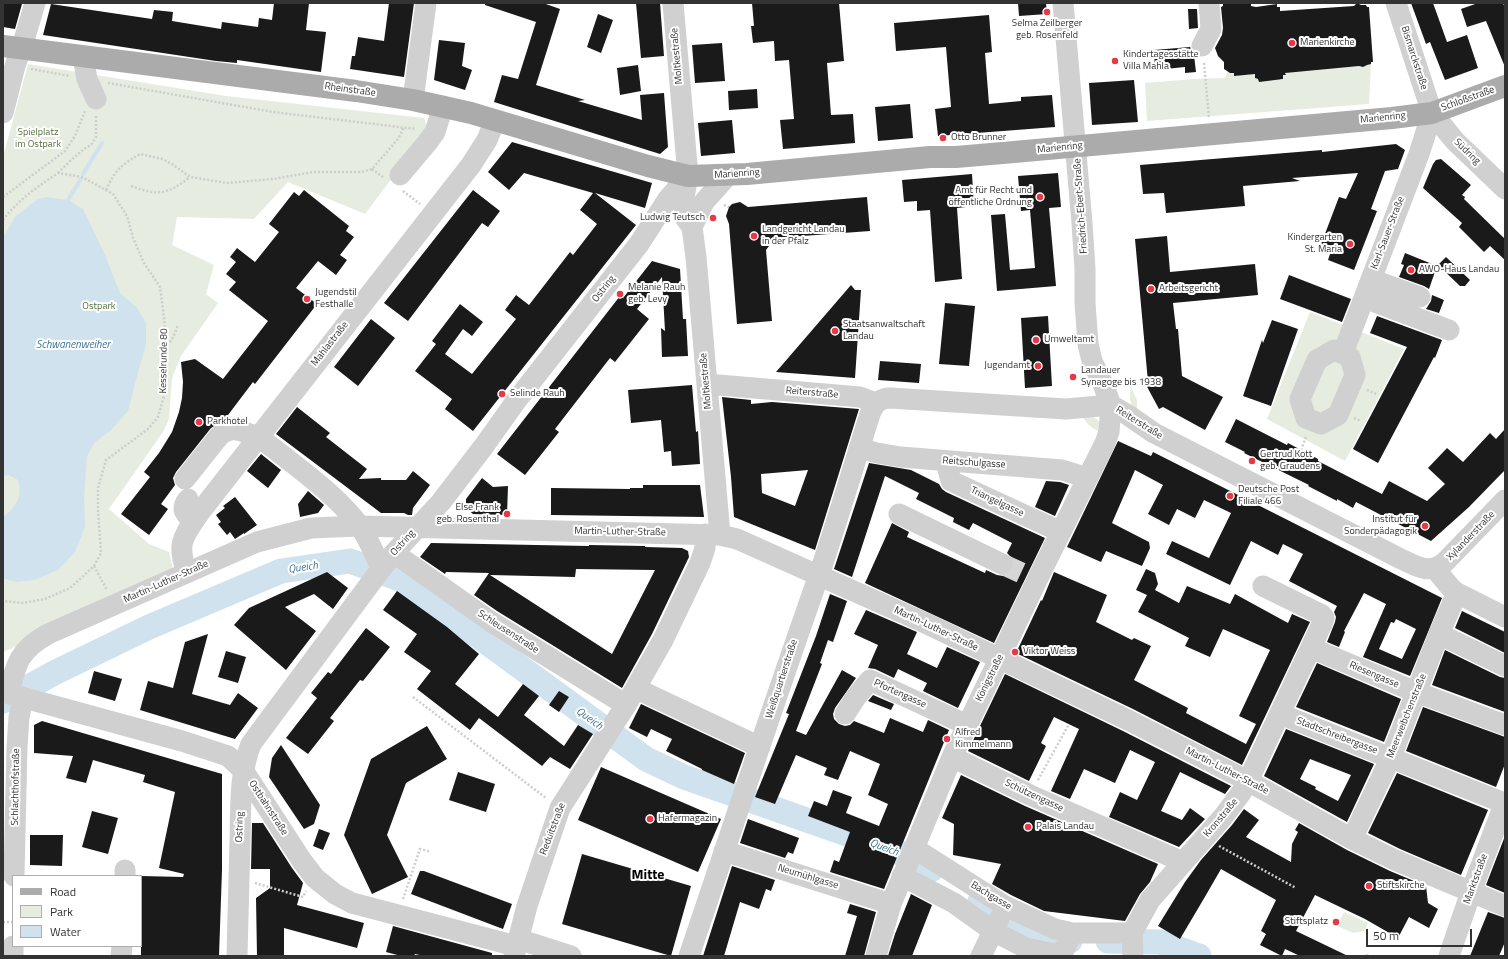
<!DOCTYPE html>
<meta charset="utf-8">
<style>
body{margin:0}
#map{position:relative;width:1508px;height:959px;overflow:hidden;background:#fff;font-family:"Titillium Web",sans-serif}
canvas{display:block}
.frame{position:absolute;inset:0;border:4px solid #333;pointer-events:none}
.legend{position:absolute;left:12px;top:875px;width:130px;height:72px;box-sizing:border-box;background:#fff;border:1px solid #adadad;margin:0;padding:5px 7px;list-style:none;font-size:12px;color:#333}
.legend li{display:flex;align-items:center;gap:8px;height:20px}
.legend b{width:20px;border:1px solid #adadad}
.scale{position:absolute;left:1366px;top:929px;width:106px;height:18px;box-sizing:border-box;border:2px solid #333;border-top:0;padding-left:5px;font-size:12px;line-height:14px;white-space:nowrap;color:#333;-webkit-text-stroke:3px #fff;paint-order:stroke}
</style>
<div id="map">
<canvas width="1508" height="959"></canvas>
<div class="frame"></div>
<ul class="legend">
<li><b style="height:5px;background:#ababab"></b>Road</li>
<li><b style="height:11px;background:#e6ecdf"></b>Park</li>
<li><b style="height:11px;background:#cfe2ee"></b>Water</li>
</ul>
<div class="scale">50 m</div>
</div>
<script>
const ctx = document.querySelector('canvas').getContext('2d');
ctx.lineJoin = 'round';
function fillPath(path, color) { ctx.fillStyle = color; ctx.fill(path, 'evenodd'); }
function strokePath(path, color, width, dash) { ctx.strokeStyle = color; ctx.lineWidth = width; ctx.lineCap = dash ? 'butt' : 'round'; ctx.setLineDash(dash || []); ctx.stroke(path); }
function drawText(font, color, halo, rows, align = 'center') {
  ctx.font = font + ' "Titillium Web",sans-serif'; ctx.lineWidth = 4; ctx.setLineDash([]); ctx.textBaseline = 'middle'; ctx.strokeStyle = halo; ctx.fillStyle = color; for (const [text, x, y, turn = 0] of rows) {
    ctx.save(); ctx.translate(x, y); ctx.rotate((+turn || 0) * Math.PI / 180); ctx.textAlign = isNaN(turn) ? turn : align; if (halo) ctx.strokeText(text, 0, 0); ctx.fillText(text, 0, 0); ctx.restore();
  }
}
fillPath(new Path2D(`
 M28 64 226 96 424 118 428 130 365 214 288 182 254 219 177 217 172 245 214 265 206 294 218 303 181 356 172 378 169 419 163 432 109 509 149 544 169 552 175 579 3 652V157Z
 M1368 64H1371L1369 104 1147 121 1145 83 1194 79 1225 78 1228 71 1234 73V76H1237V73L1249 75 1248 72H1254L1255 78 1258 79 1259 82 1280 77V80H1283V75H1286L1287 71 1316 70V69L1359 66 1362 67Z
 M1310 312 1404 349 1345 461 1267 419Z
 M1131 387 1137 400V411C1129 404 1129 397 1131 387Z
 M1091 416C1100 420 1101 423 1102 433 1093 429 1087 425 1083 417Z
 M1344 912 1368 923 1364 931 1353 933 1337 926Z`), '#e6ecdf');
fillPath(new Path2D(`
 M46 197 68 200 83 209 105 255 120 293 137 308 146 323V345L138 372 128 411 110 431 95 442 87 456 84 498 85 526 75 552 58 570 34 580 16 582 3 578V516C7 515 8 513 11 510 20 500 21 493 18 480L9 475 3 476V238L15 217 38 199Z`), '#cfe2ee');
strokePath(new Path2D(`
 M83 174 102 143
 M68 200 81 179`), '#cfe2ee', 4);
strokePath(new Path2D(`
 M3 701 54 673 149 627 281 571 350 561 400 579 646 759 684 777 898 852 931 870
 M980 901 1009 921 1029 930 1070 941
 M1108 941 1160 942 1199 956`), '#cfe2ee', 25);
fillPath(new Path2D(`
 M3 3 22 4 15 29 3 27Z
 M274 3H309L306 30 326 32 321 72 237 60V63L216 61 43 35 51 4 152 19 154 10 173 12 172 21 221 29 222 22 258 27 259 18 272 20Z
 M389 3H414L404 77 350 69 352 56H355L358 37 384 41Z
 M485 3H543L560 9 536 85 585 100 578 101 642 120 640 95 664 93 668 147 660 154 494 102 502 75 518 79 536 22 485 5Z
 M636 3H660L664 56 641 58Z
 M752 3H839L844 61 827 63 831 115 853 114 855 143 783 149 780 120 794 119 789 60 775 61 774 41 753 43 751 26H754Z
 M1018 3H1046L1047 14 1019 16Z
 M1223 3H1251V6L1256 7 1277 4V7H1280V11L1354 6 1357 3 1361 5H1366L1367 7H1369L1373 62H1371V64L1367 65 1363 67 1359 66 1285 73 1286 75H1283V79L1259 82 1258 79 1255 78V74L1234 76V73H1230L1224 69V62L1218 56 1215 48 1222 35 1223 28 1221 7 1223 6Z
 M1411 3H1433L1447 42 1467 35 1478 68 1445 80 1430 42 1426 44Z
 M1478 3H1503L1505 8V67L1486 21 1467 27 1461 9Z
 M1188 9H1197L1198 28 1189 29Z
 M598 14 613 20 601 53 587 47Z
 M989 15 992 52 985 53 989 104 1021 101V97L1052 95 1055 127 938 136 935 109 951 107 946 47 896 51 894 23Z
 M439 40 465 43 462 66 472 70 465 90 434 80Z
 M722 43 725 81 695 83 692 45Z
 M1190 47 1194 55 1196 72 1185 73V67L1155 70 1154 50Z
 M638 65 641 91 620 95 617 68Z
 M1134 80 1138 122 1092 125 1089 83Z
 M757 89 758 108 729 110 728 91Z
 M910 104 913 138 878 141 875 107Z
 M732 120 735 153 701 156 698 123Z
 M512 142 652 183 645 208 595 193 636 225 473 431 445 409 452 399 415 371 436 344 432 341 460 304 483 322 472 336 463 329 445 354 472 374 516 319 505 310 516 295 529 305 570 252 573 255 597 224 580 210 593 193 524 173 509 190 488 172Z
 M1396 144 1405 150 1398 169 1385 171 1371 209 1377 211 1354 270 1328 260 1331 251 1320 247 1339 197 1346 199 1358 173 1292 178 1300 181 1243 186 1245 206 1166 213 1164 193 1143 194 1140 165 1322 150V152Z
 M1441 159 1471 185 1462 195 1465 197 1464 199 1505 239V260L1490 246 1484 252 1459 227 1462 223 1423 188 1433 164 1436 160Z
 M1058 173 1061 207 1049 208 1056 286 997 291 991 215 1005 214 1010 270 1035 268 1030 210 1021 211 1018 176Z
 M972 174 974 206 957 208 962 279 935 282 930 210 917 211V201L904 202 902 180Z
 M304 190 349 226 346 231 354 237 340 255 347 260 336 275 318 261 296 288 317 304 255 384 253 382 225 419 211 428 176 472 173 478 175 485 161 504 168 509 149 535 121 514 150 477 144 472 159 453 172 432 179 412 182 398 183 382 181 362 195 359 223 379 268 321 229 290 236 282 226 274 236 262 230 257 237 248 255 262 279 232 269 224 294 192 299 196Z
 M473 190 500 211 488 227 482 223 408 321 384 303Z
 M867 197 870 231 775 238 766 250 772 321 737 324 729 224 726 216 729 207 732 204 740 202 748 207Z
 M1167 236 1170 272 1255 264 1258 295 1173 303 1176 329H1178L1182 376 1223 397 1205 430 1163 407 1159 409 1145 383 1148 382 1135 239Z
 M1405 253 1437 266 1429 289 1424 286 1399 277 1404 265 1401 264Z
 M1446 257 1470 280 1465 286H1460L1438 265Z
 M652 261 680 269 683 319H686L688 356 662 357 661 328 665 331 662 277 637 309 649 319 615 362 610 358 555 429 559 432 525 475 497 454 620 296 623 298Z
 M1289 275 1351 299 1342 322 1280 299Z
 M851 285 855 290H861L855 378 776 372Z
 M1432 295 1444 300 1439 313 1426 309 1431 301Z
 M945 303 975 306 969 366 939 364Z
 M1048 316 1052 386 1025 388 1021 318Z
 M1377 316 1442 340 1435 358 1434 357 1378 463 1353 449 1407 347 1370 333Z
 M371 319 395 338 358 386 334 367Z
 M1272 320 1298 329 1271 406 1243 396 1262 340 1263 343Z
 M880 361 921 364 919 383 878 380Z
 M692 385 696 432 698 431 700 464 672 466 671 451 664 452 661 420 631 423 628 390Z
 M722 397 751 400V404L772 402 859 409 815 550 734 517 731 477ZM808 470 795 506 762 493 761 474Z
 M297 407 330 433 326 437 367 469 359 479 381 478V480H406L413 471 430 485 413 508 412 515H408L404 513H381L276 434Z
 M1236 419 1287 445 1288 443 1301 450 1318 459V461L1382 494 1389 481 1427 501 1445 484 1428 468 1447 448 1463 462 1490 433 1496 439 1505 429V470L1469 507 1431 541 1356 502 1353 508 1337 499V501L1308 486 1309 485 1244 453 1245 452 1225 442Z
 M1118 441 1151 456 1153 452 1442 598 1410 676 1363 657 1386 604 1364 593 1344 631 1345 632 1339 647 1327 642 1335 622 1336 617 1334 612 1337 606 1289 581 1303 554 1283 544 1278 555 1251 541 1230 585 1166 554 1172 541 1209 558 1231 513 1204 500 1195 518 1177 509 1169 525 1148 514 1163 485 1135 470 1112 523 1149 542 1150 548 1142 566 1106 551 1101 562 1067 547ZM1396 619 1416 629 1402 659 1379 649 1391 622 1394 623Z
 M261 454 281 470 268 488 247 471Z
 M869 463 911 470 939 484 942 489 946 492 1045 538 994 643 865 583 892 523 909 532 907 537 985 573 986 570 997 575 1003 576 1009 574 1013 569 1014 564 1012 558 1007 553 1012 543 973 523 969 530 953 522 954 518 916 499 919 493 885 476 852 577 834 569Z
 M482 478 493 487 508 486 507 515 473 514 466 508V499Z
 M1046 481 1060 482 1069 485 1055 516 1035 507Z
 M643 485H700L704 517 551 515V488L630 489V488H643Z
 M308 491 324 505 318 513 300 517 298 504Z
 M235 497 257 525 244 534V533L235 539 230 532 227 535 218 524 221 522 216 515 225 508 223 506Z
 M431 543 589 546V545L645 546V547L682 548 688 551 689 557 652 634 622 688 497 611 474 595 489 573 446 572 445 574 420 557ZM576 569 655 570 612 654 490 575 575 577Z
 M1146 569 1155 573 1158 584 1155 590 1179 603 1187 586 1230 604 1235 594 1288 623 1292 614 1310 622 1242 765 1133 709 1016 653 1041 600 1042 601 1054 572 1107 595 1096 622 1132 640 1134 638 1151 646 1134 680 1188 708 1186 713 1246 744 1256 724 1239 716 1270 650 1223 629 1210 657 1185 646 1189 638 1138 612 1147 595 1136 590Z
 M327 572 348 588 333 609 314 594 285 607 316 631 286 670 234 625 249 608Z
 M397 591 447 627 479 654 455 684 498 717 523 684 539 696 524 715 564 746 578 725 593 734 570 769 550 757 542 766 479 718 470 730 417 689 431 671 404 652 417 634 383 610Z
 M830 594 847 601 833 642 828 640 820 663 822 664 796 731 806 735 842 670 856 678 835 708 833 714 834 719 839 724 845 726 850 725 854 721 884 733 890 718 923 732 928 720 949 730 884 889 830 872 834 860 839 862 850 832 808 816 814 801 827 806 833 790 852 797 846 813 879 826 888 804 868 795 880 764 850 751 838 780 824 775 827 768 796 755 775 804 755 797 789 714 786 713 816 636Z
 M866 610 917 632 907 654 937 668 947 647 980 662 958 708 923 691 927 683 898 669 894 678 875 669 868 668 878 645 854 634Z
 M1462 611 1505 632V653L1455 628Z
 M366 628 390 647 363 681 360 680 330 718 334 721 308 754 286 738 317 698 311 693 328 672 331 674Z
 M208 634 192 694 230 705 238 693 258 708 235 739 140 710 148 681 173 688 185 642Z
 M1445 650 1500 677 1505 678V712L1432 685Z
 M226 651 246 657 238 683 218 677Z
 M1317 663 1401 699 1384 742 1296 707Z
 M94 671 122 679 115 701 88 693Z
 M1005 674 1123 731 1231 786 1225 794 1180 772 1161 811 1182 820 1190 808 1205 819 1179 847 1109 817 1120 792 1137 800 1155 762 1130 750 1115 783 1084 769 1070 799 1051 791 1079 729 1054 717 1041 743 1046 746 1029 781 968 751Z
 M559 691 569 697 559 712 549 705Z
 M873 695 894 704 891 710 868 701Z
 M641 704 745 753 734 784 702 770V769L666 751 672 739 651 729 647 737 629 728Z
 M1423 707 1505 737V764L1496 787 1406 751Z
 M42 721 222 774V870L219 956H141V876L183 877 184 874 159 868 175 792 143 782 145 775 93 760 86 783 66 778 73 756 34 753V725Z
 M427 726 447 759 406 783 387 835 408 877 372 894 344 835 371 759Z
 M1286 729 1374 764 1347 822 1264 776ZM1310 759 1351 775 1338 801 1315 789 1316 787 1300 779Z
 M281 745 320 805 314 824 304 829 269 777 272 758Z
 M601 767 721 819 698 872 578 820Z
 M458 772 495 784 486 812 449 800Z
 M1397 773 1488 810 1461 875 1400 849 1368 833Z
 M961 775 1025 806 1158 864 1150 882 1140 894 1125 921 1044 911 1011 895 992 884 1001 864 953 855 954 824 942 818Z
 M1244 809 1259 820 1246 837 1291 862 1292 844 1298 832 1295 830 1299 823 1347 850 1390 871 1426 886 1428 903 1438 909 1429 928 1409 917 1398 938 1365 919 1315 895 1296 931 1348 956H1300L1285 949 1282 956 1260 945 1266 934 1261 931 1276 900 1221 869 1206 895 1180 939 1158 926 1185 882 1201 860 1232 825Z
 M92 811 118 818 108 854 82 847Z
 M748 819 799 838 793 854 788 852 785 858 740 843Z
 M252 823H263L292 868 303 883 297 905 364 923 357 948 284 928V956H257L256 898 270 888V869H251Z
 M319 829 330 833 323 850 313 846Z
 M30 835H63L62 866 30 865Z
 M1505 836V893L1486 885Z
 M582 854 691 886 671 956 562 924Z
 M732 866 775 880 771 891 766 889 759 909 740 902 724 956H703Z
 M420 871H424L512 904 503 929 411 894Z
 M911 894 932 905 912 956H888L895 934Z
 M850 904 876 912 864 956H845L857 916 847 913Z
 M1488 912 1505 918V942L1499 956H1470Z
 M393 926 492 953V956H424L415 954 414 956H401L386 952Z`), '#1a1a1a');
strokePath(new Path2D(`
 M1002 564 1028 576`), '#d6d6d6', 21, [21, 10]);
strokePath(new Path2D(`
 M1204 63 1209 118
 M31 69 70 76
 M108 83 273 112 416 129
 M372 169 383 177
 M58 173 70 161 84 149 91 145 96 137V116
 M131 186C158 196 167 195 190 177
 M106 190C116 169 121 165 140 154L162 159 172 164 190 177 227 183 273 179 313 172H361L372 169 398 139 404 127
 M403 191 420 204
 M3 197 65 151 75 136 85 111
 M724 205 729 207
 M3 220C19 199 37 187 58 173L82 177 113 194 127 216 133 238 144 263 160 287 164 317 166 346V359L162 378 164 396 158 417 148 429 106 460 98 488V511L101 553 94 566 70 588 45 599 23 603 3 601
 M167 345 172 340 178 325
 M1367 390 1376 394
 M1354 418 1361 421
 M1301 450 1306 437
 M94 566 107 590
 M413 697 546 798
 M1038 780 1069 724
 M1219 846 1296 888
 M255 883 303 897 306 891
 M403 899 420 849 431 852
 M3 922H13
 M1367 956 1369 953`), '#cdcdcd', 2.5, [2, 2]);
strokePath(new Path2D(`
 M673 3 688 176 684 197V207L686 219 692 227 696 257 720 535
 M1396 3 1432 113 1455 141 1505 189
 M1202 46 1211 29 1209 3
 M83 57 87 79 96 99
 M413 100 426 3
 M3 113 15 66 25 37 35 3
 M400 175 427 143 435 132 443 106
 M692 227 704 202 728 175
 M1371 279 1420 297
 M1364 298 1449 330
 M1334 350 1350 357 1355 375 1338 415 1321 424 1306 418 1300 399 1317 360Z
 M1343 353 1419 154 1432 113
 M707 384 860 397 876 403
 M859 448 877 453 901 457 1062 470 1088 478
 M946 461 951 481 1061 532
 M185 479 220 435C235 424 242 433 258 436 292 464 332 490 359 525 368 538 375 554 381 569
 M188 499C180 510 185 513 193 522
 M899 514 1002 564
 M394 553 490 621 626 705
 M1435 569 1451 588 1457 593 1505 617
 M187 573C176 543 183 537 200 512L471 165 487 140 495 120
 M1439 634 1505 666
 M1311 648 1416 692 1505 725
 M637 689 760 747
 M3 692 182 741 228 756 243 770 302 861 315 878 335 894 352 903 516 946
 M9 694C16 663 19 650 48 634L257 542 311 528 359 526 720 535 737 539 923 622 1128 720 1248 781 1352 839 1395 860 1505 906
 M845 714 856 697 870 680 967 725
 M1280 714 1504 803
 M952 757 1030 795 1183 862
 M1352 839 1391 757 1439 634 1457 593
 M914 848 1005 906 1055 929 1072 933H1132
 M724 851 891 904
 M14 876 17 747 19 717 23 698
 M125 876V870
 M902 876 954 903 993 931 1026 948 1055 954 1064 950 1072 933
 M518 939 571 956
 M13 956V946
 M121 956 122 946
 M237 956C238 917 239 879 240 840 241 808 239 774 251 744L381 569 394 553 441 502 484 446 516 401 639 244 668 199 688 176
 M514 956 527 906 560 808 626 705 663 640 700 563 705 548V534
 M689 956C732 829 774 702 819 575 837 522 853 468 870 414 874 404 879 398 890 398L1066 409 1111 405 1128 415 1154 433 1401 559C1417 566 1428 575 1444 563L1505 500
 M876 956 891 904 952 757 1041 572 1105 443 1109 432 1111 405 1103 384 1092 361 1088 344 1085 303V269L1082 223 1063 3
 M981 956 999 919
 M1133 956 1132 933 1150 900 1223 817 1241 793 1248 781 1322 624 1324 618 1322 615 1263 586
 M1449 956 1471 892 1505 802`), '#d0d0d0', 21);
strokePath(new Path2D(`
 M3 46 356 91 413 100 471 113 648 166 688 176 747 174 930 157H956L1014 152 1392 118 1432 113 1505 86`), '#ababab', 22);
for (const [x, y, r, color] of [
 [1047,12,4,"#e63946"],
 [1292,43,4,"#e63946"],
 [1115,61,4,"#e63946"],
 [943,138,4,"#e63946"],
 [1040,197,4,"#e63946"],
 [713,218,4,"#e63946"],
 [754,236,4,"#e63946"],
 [1350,244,4,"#e63946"],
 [1411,270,4,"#e63946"],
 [1151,289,4,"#e63946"],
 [620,294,4,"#e63946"],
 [307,299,4,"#e63946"],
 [835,331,4,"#e63946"],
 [1036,340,4,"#e63946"],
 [1038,366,4,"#e63946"],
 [1073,377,4,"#e63946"],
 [502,394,4,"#e63946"],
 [199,422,4,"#e63946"],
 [1252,461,4,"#e63946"],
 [1230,496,4,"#e63946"],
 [507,514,4,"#e63946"],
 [1425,526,4,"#e63946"],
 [1015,652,4,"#e63946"],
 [947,739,4,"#e63946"],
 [650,819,4,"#e63946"],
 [1028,827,4,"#e63946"],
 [1369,886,4,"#e63946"],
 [1336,922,4,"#e63946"]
]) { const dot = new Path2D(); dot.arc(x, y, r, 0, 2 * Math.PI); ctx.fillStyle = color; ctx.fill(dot); strokePath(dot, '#fff', 1.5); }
drawText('10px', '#333', '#fff', [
 ["Selma Zeilberger",1047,24,"center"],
 ["geb. Rosenfeld",1047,36,"center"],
 ["Marienkirche",1300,43],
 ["Kindertagesstätte",1123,55],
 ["Villa Mahla",1123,67],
 ["Otto Brunner",951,138],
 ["Amt für Recht und",1032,191,"right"],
 ["öffentliche Ordnung",1032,203,"right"],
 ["Ludwig Teutsch",705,218,"right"],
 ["Landgericht Landau",762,230],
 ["in der Pfalz",762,242],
 ["Kindergarten",1342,238,"right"],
 ["St. Maria",1342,250,"right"],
 ["AWO-Haus Landau",1419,270],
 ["Melanie Rauh",628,288],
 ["geb. Levy",628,300],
 ["Arbeitsgericht",1159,289],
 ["Jugendstil",315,293],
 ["Festhalle",315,305],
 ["Staatsanwaltschaft",843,325],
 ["Landau",843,337],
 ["Umweltamt",1044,340],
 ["Jugendamt",1030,366,"right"],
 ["Landauer",1081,371],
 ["Synagoge bis 1938",1081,383],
 ["Selinde Rauh",510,394],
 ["Parkhotel",207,422],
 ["Gertrud Kott",1260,455],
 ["geb. Graudens",1260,467],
 ["Deutsche Post",1238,490],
 ["Filiale 466",1238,502],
 ["Else Frank",499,508,"right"],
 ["geb. Rosenthal",499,520,"right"],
 ["Institut für",1417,520,"right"],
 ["Sonderpädagogik",1417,532,"right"],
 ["Viktor Weiss",1023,652],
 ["Alfred",955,733],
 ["Kimmelmann",955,745],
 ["Hafermagazin",658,819],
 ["Palais Landau",1036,827],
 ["Stiftskirche",1377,886],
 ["Stiftsplatz",1328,922,"right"]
], 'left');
drawText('10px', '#333', '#fff', [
 ["Moltkestraße",677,56,-95],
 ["Bismarckstraße",1414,58,72],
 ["Rheinstraße",350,90,8],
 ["Schloßstraße",1468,99,-20],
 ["Marienring",1383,118,-6],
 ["Marienring",1060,148,-6],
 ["Südring",1467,152,44],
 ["Marienring",737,174,-4],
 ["Friedrich-Ebert-Straße",1081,206,-94],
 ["Karl-Sauer-Straße",1388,233,-69],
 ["Ostring",604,289,-52],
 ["Mahlastraße",330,344,-52],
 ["Kesselrunde 80",164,361,-89],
 ["Moltkestraße",706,381,-95],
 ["Reiterstraße",812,393,5],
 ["Reiterstraße",1139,423,32],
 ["Reitschulgasse",974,463,4],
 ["Triangelgasse",997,502,25],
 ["Martin-Luther-Straße",620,532,1],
 ["Xylanderstraße",1471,536,-46],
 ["Ostring",403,543,-48],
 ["Martin-Luther-Straße",166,582,-24],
 ["Martin-Luther-Straße",936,629,25],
 ["Schleusenstraße",508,632,33],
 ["Riesengasse",1374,675,23],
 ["Königstraße",990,678,-64],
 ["Weißquartierstraße",782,679,-72],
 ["Pfortengasse",900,694,24],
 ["Meerweibchenstraße",1407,716,-68],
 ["Stadtschreibergasse",1337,736,21],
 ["Martin-Luther-Straße",1227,771,27],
 ["Schlachthofstraße",16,787,-89],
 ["Schützengasse",1034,796,25],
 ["Ostbahnstraße",268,808,57],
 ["Kronstraße",1221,818,-50],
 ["Ostring",240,827,-88],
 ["Reduitstraße",553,829,-69],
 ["Neumühlgasse",808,877,17],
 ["Marktstraße",1476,879,-70],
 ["Bachgasse",991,896,31]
]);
drawText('10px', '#56703f', '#fff', [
 ["Spielplatz",38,133],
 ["im Ostpark",38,145],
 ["Ostpark",99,307]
]);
drawText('italic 11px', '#3f7597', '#fff', [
 ["Schwanenweiher",73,345],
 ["Queich",303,568,-8],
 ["Queich",589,719,36],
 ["Queich",884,848,21]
]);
drawText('bold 14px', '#000', '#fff', [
 ["Mitte",648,876]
]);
</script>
